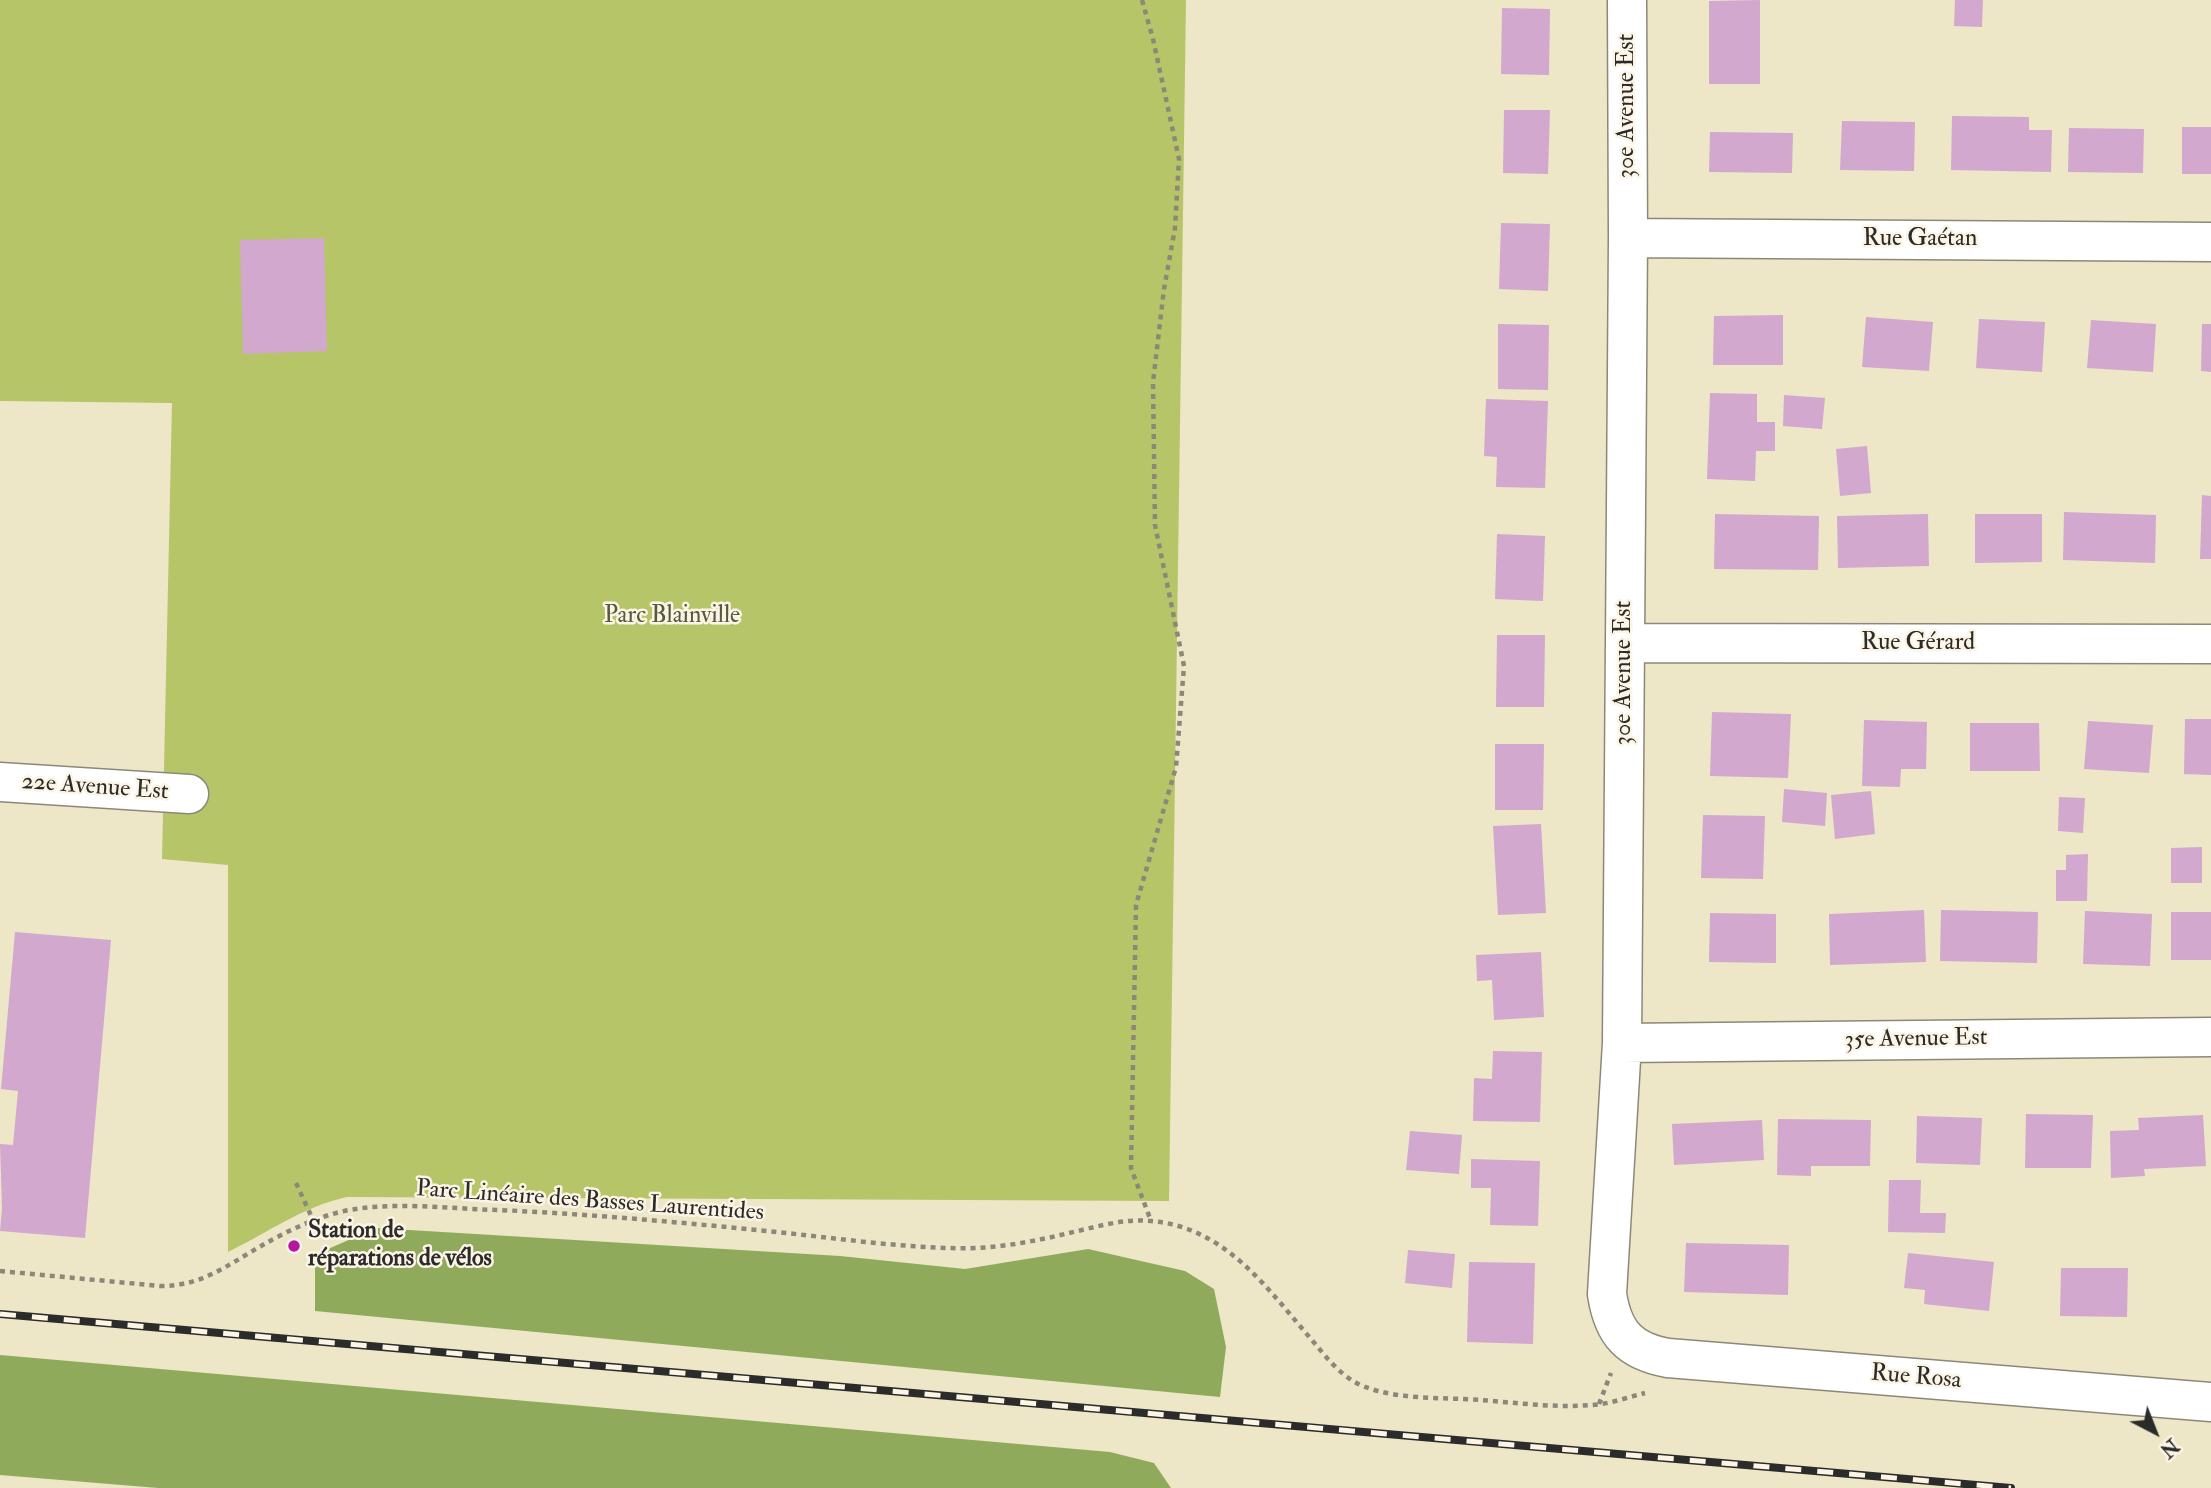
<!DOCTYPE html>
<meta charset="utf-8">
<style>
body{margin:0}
#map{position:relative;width:2211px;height:1488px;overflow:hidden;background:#ede6c7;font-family:"IM FELL Double Pica",serif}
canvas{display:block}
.north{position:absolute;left:2120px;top:1397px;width:70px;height:70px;-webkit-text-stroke:5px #fcf5e5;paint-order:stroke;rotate:138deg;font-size:19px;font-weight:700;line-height:28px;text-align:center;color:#2b2b2b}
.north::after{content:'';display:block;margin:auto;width:24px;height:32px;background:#2b2b2b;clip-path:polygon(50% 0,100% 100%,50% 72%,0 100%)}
</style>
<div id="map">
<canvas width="2211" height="1488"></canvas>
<div class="north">N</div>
</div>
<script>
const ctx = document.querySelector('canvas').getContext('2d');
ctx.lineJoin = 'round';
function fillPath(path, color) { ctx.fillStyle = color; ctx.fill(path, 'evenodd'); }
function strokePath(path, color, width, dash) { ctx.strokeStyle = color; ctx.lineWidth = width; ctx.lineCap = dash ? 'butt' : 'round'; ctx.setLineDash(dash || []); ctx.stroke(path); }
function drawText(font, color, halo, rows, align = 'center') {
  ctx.font = font + ' "IM FELL Double Pica",serif'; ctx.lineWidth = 5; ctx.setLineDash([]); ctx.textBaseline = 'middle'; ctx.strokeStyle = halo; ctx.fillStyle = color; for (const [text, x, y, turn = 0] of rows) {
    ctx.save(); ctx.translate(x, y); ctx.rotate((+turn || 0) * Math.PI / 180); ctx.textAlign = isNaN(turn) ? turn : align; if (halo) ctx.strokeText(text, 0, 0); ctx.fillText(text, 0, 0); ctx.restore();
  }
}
fillPath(new Path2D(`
 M0 0H1186L1169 1201 347 1197C304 1206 267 1233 228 1252V865L162 859 172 403 0 401Z`), '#b6c568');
fillPath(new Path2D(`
 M376 1228 840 1256 965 1269 1088 1249 1185 1271 1214 1289 1226 1347 1220 1397 315 1311V1267L328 1249Z
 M0 1355 1110 1452 1154 1463 1171 1488H158L0 1475Z`), '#90aa5c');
fillPath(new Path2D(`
 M1760 0V84H1709V1Z
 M1955 0H1983L1982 27 1954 26Z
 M1502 8 1550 9 1549 75 1501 74Z
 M1504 110H1550L1548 174 1503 173Z
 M1952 116 2029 117V130H2052L2051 172 1951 170Z
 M1842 121 1915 122 1914 171 1840 170Z
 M2182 127H2211V174H2182Z
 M2069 128 2144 129 2143 173 2068 172Z
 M1710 132 1793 133 1792 173 1709 172Z
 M1501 223 1550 224 1548 291 1499 289Z
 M324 238 327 351 243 354 240 240Z
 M1783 315V365H1713L1714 316Z
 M1866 317 1933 322 1929 371 1862 367Z
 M1979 319 2045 322 2042 372 1976 368Z
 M2091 320 2156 324 2153 372 2087 368Z
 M1498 324 1549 325 1548 390 1498 389Z
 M2202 324H2211V372L2201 371Z
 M1710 393 1757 394V422H1775V451H1756L1755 481 1707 479Z
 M1784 395 1825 398 1822 429 1783 426Z
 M1486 399 1548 401 1545 488 1496 487 1497 457 1484 456Z
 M1867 446 1871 493 1840 496 1836 449Z
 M2202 495 2211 496V559H2200Z
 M2064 512 2156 515 2155 563 2063 560Z
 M1715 514 1819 516 1818 570 1714 569Z
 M1928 514 1929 566 1838 568 1837 516Z
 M1975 514H2042V562L1975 563Z
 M1497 534 1545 536 1543 601 1495 599Z
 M1497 635H1545L1544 707H1496Z
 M1712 712 1791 714 1788 778 1710 776Z
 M2185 719H2211V775L2184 774Z
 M1864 720 1927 722 1926 769H1901L1900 787 1862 786Z
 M2088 721 2153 725 2149 773 2084 769Z
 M1970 723H2039L2040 771H1970Z
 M1495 744H1544L1543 810H1495Z
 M1784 789 1827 793 1825 826 1782 822Z
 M1871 791 1875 834 1835 839 1831 795Z
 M2059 797 2085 798 2083 833 2058 831Z
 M1703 815 1765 816 1763 879 1701 878Z
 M1541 824 1546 913 1498 915 1493 826Z
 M2202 847V883H2171V848Z
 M2088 854 2087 901H2056V870H2066V855Z
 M1924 910 1926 962 1830 965 1829 914Z
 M1941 910 2038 912 2037 963 1940 961Z
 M2085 911 2152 914 2150 966 2083 964Z
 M2171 912H2211V960H2171Z
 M1710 913 1776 914V963L1709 962Z
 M15 932 111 940 85 1238 0 1231 2 1208 0 1144 13 1145 18 1091 1 1089Z
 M1541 952 1544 1017 1494 1020 1492 980 1477 981 1476 955Z
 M1493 1051 1542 1052 1540 1122 1473 1121 1474 1078 1492 1079Z
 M2026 1114 2093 1115 2091 1168H2025Z
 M2203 1115 2206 1166 2144 1169 2145 1176 2111 1178 2110 1131 2139 1130 2138 1118Z
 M1917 1116 1982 1118 1980 1165 1916 1163Z
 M1778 1119 1871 1120 1870 1166H1811V1176L1777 1175Z
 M1762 1120 1764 1160 1674 1165 1672 1124Z
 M1410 1131 1462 1135 1459 1174 1406 1170Z
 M1471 1159 1540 1161 1538 1226 1490 1225 1491 1188H1471Z
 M1889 1180H1921L1920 1213H1946L1945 1233 1888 1232Z
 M1686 1243 1789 1245 1788 1295 1684 1292Z
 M1408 1250 1455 1254 1452 1288 1405 1283Z
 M1908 1253 1994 1262 1989 1311 1924 1304 1925 1290 1904 1288Z
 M1469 1262 1535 1263 1533 1344 1467 1342Z
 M2061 1268H2128L2127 1317 2060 1316Z`), '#d2a8cf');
const minor = new Path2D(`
 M1627 0 1628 238 1622 1043 1607 1294C1613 1333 1629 1351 1668 1358L2211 1402
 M1628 238 2211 242
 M1625 643 2211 644
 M0 782 189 794
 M1622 1043 2211 1037`);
strokePath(minor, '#8c8879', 41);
strokePath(new Path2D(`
 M1142 0 1153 39 1179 159 1175 228 1164 289 1153 382 1155 525 1184 666 1176 767 1136 905 1131 1168 1151 1221
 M296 1183 314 1222
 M0 1271 160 1286C202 1286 226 1266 261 1246 289 1230 324 1213 356 1209 403 1202 452 1209 499 1210 588 1214 677 1222 767 1231 827 1237 887 1246 948 1248 987 1250 1027 1243 1065 1234 1092 1228 1123 1218 1151 1221 1225 1227 1267 1288 1311 1339 1323 1353 1334 1368 1350 1379 1382 1401 1442 1397 1481 1400 1518 1403 1555 1408 1592 1405 1610 1404 1628 1397 1645 1393
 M1599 1404 1611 1373`), '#8c8879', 4.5, [5, 5]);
strokePath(minor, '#fff', 38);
const rail = new Path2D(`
 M0 1314 2011 1488`);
strokePath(rail, '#2b2b2b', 8);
strokePath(rail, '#fcf5e5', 5, [16]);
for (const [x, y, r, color] of [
 [294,1246,7,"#b5179e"]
]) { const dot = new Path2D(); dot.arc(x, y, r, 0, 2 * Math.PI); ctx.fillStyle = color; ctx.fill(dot); strokePath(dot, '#fcf5e5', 2.5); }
drawText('24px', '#2b2b2b', '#fcf5e5', [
 ["30e Avenue Est",1628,106,-90],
 ["Rue Gaétan",1920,240],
 ["Rue Gérard",1918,644],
 ["30e Avenue Est",1625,673,-90],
 ["22e Avenue Est",95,788,4],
 ["35e Avenue Est",1916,1040,-1],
 ["Parc Linéaire des Basses Laurentides",590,1202,4],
 ["Rue Rosa",1916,1378,5]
]);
drawText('24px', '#55593d', '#fcf5e5', [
 ["Parc Blainville",672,617]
]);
drawText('bold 24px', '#2b2b2b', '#fcf5e5', [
 ["Station de",308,1232],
 ["réparations de vélos",308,1260]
], 'left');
</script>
